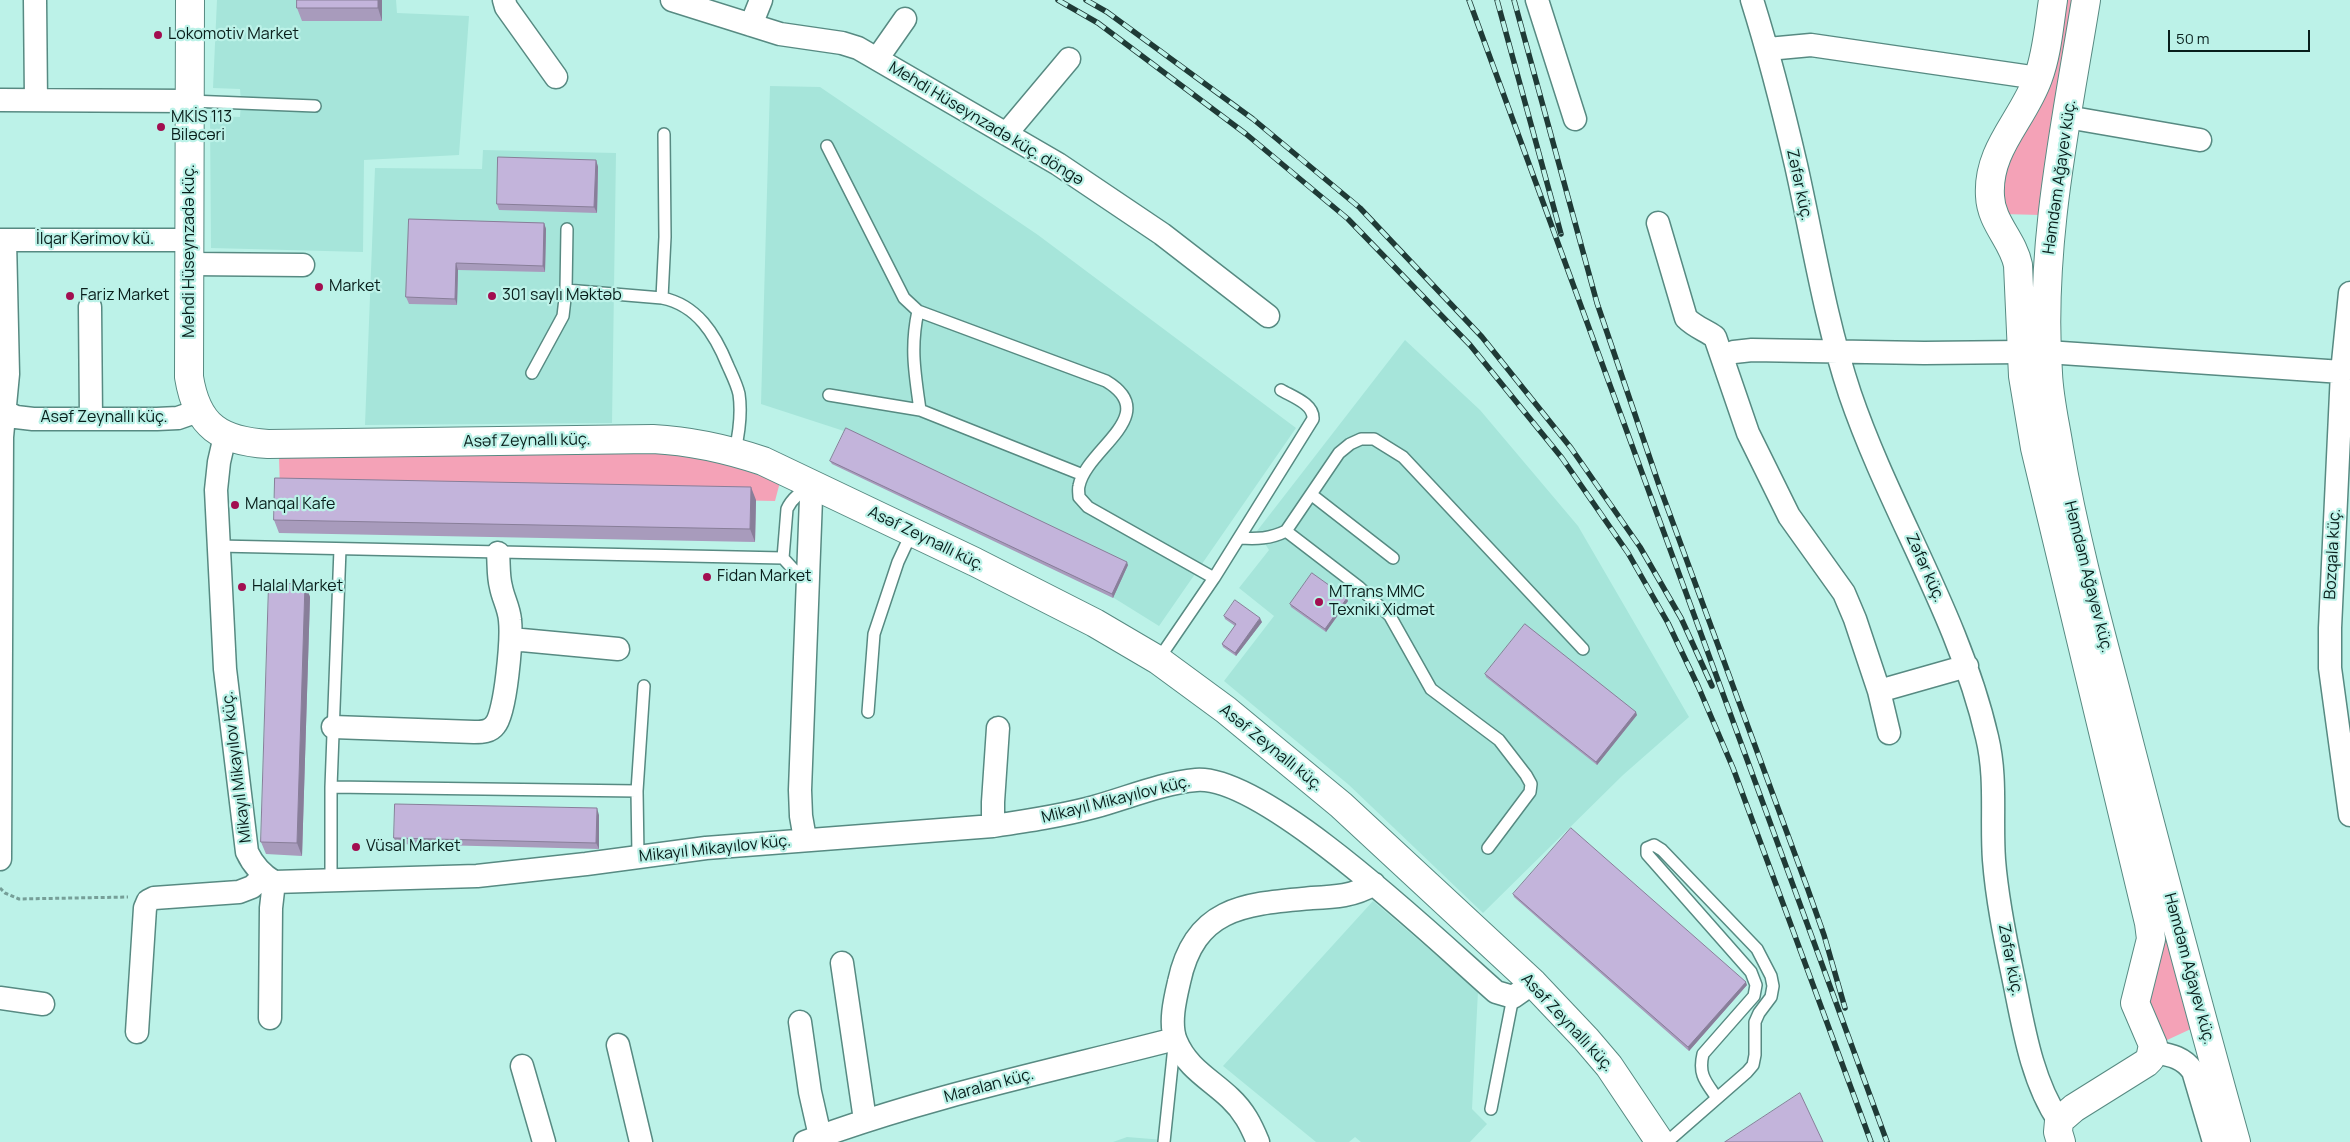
<!DOCTYPE html>
<meta charset="utf-8">
<style>
body{margin:0}
#map{position:relative;width:2350px;height:1142px;overflow:hidden;background:#bcf2e8;font-family:Manrope,sans-serif}
canvas{display:block}
.scale{position:absolute;left:2168px;top:30px;width:142px;height:22px;box-sizing:border-box;border:2px solid #081e1b;border-top:0;padding-left:6px;font-size:15px;line-height:18px;white-space:nowrap;color:#081e1b;-webkit-text-stroke:4px #bcf2e8;paint-order:stroke}
</style>
<div id="map">
<canvas width="2350" height="1142"></canvas>
<div class="scale">50 m</div>
</div>
<script>
const ctx = document.querySelector('canvas').getContext('2d');
ctx.lineJoin = 'round';
function fillPath(path, color) { ctx.fillStyle = color; ctx.fill(path, 'evenodd'); }
function strokePath(path, color, width, dash) { ctx.strokeStyle = color; ctx.lineWidth = width; ctx.lineCap = dash ? 'butt' : 'round'; ctx.setLineDash(dash || []); ctx.stroke(path); }
function drawText(font, color, halo, rows, align = 'center') {
  ctx.font = font + ' Manrope,sans-serif'; ctx.lineWidth = 4.5; ctx.setLineDash([]); ctx.textBaseline = 'middle'; ctx.strokeStyle = halo; ctx.fillStyle = color; for (const [text, x, y, turn = 0] of rows) {
    ctx.save(); ctx.translate(x, y); ctx.rotate((+turn || 0) * Math.PI / 180); ctx.textAlign = isNaN(turn) ? turn : align; if (halo) ctx.strokeText(text, 0, 0); ctx.fillText(text, 0, 0); ctx.restore();
  }
}
fillPath(new Path2D(`
 M217 0H396L397 13 469 16 459 155 364 160 363 252 211 248 210 116 240 117 241 102 240 89 213 88Z
 M770 86 820 87 1038 235 1296 428 1159 626 847 432 761 404Z
 M483 150 616 153 612 423 365 425 375 168 482 169Z
 M1405 340 1480 410 1578 526 1689 717 1623 775 1483 913 1349 785 1224 681 1274 616 1239 588 1269 550 1257 531Z
 M1373 901 1478 991 1472 1109 1487 1124 1470 1142H1361L1355 1137 1349 1142H1316L1223 1066Z
 M1127 1137 1164 1140 1171 1142H1113Z`), '#a6e5da');
fillPath(new Path2D(`
 M2063 0H2077L2041 215 2002 214 2001 166Z
 M2039 363 2193 1028 2165 1041 2145 1006 2152 973 2160 961V939Z
 M637 453 684 455 725 464 780 482 775 501 280 491 279 458Z`), '#f4a2b7');
const lane = new Path2D(`
 M190 101 315 106
 M827 146 904 298 918 311 1106 381C1163 415 1086 449 1079 486 1078 489 1079 494 1079 497L1088 507 1214 578
 M566 290 662 298C697 305 715 334 728 366 732 375 737 385 739 394 742 414 739 433 735 451
 M662 298 665 237 664 134
 M918 311C910 348 915 374 920 410
 M532 373 563 316 566 290 567 229
 M829 395 920 410 1083 475
 M1312 495 1393 558
 M1286 531 1359 587 1390 616 1431 689 1499 740 1526 775 1531 784 1530 792 1488 848
 M1239 538C1257 539 1270 539 1286 531L1339 453 1350 444 1361 439H1374L1403 457 1583 649
 M218 546 783 558 794 570 808 575
 M783 558 787 509C792 498 801 492 811 486
 M1158 660 1214 578 1313 419C1314 404 1293 397 1281 390
 M868 712 874 634 898 562 912 532
 M331 787 637 791
 M638 856 637 791 644 686
 M331 881V787L340 549
 M1491 1109 1513 997
 M1164 1142 1174 1046
 M1667 1142 1747 1072 1753 1065 1755 1055V1022L1759 1013 1771 997 1773 986 1771 976 1757 949 1662 850 1654 845 1647 848V854L1751 972 1756 985 1754 996 1703 1054C1698 1075 1706 1082 1717 1098`);
const street = new Path2D(`
 M35 0 36 100
 M504 0 506 7 556 77
 M672 0 780 34 842 43 858 48 1058 164 1162 234 1268 316
 M1537 0 1575 119
 M1752 0C1769 54 1783 109 1796 165 1813 241 1825 319 1850 394 1890 511 1959 616 1987 737 1997 778 1991 819 1994 860 1997 899 2005 938 2013 976 2023 1024 2031 1080 2059 1121
 M751 25 761 0
 M1768 49 1811 45 2038 78
 M877 59 905 19
 M0 100 190 101
 M2067 117 2200 140
 M1006 134 1069 59
 M1658 223 1686 318C1695 327 1705 330 1715 337L1748 433 1789 516 1844 593 1855 619 1879 691 1967 666
 M0 240H190
 M190 264 303 265
 M2350 293 2342 372 2330 628V668L2350 815
 M90 307 91 419
 M2047 352 2342 372
 M1722 357 1734 352 1752 350 1924 353 2021 352
 M0 409 16 417 33 419H157L178 418 198 411
 M225 436 219 462 216 490 225 669 247 852C253 865 261 874 274 882L477 876 586 864 706 848 993 826C1027 821 1061 816 1094 807 1127 798 1162 783 1196 780 1265 774 1441 944 1496 992L1513 997 1533 983
 M511 639 618 649
 M1879 691 1889 733
 M333 727 474 732C482 732 490 732 495 725 506 713 512 638 510 620 509 608 503 598 501 587 498 576 499 564 498 553
 M993 826V802L998 728
 M805 839 801 816 800 790 811 498 813 485
 M0 859 2 437 8 374 5 240
 M842 963 865 1120
 M0 998 43 1004
 M270 1018 271 908 274 882
 M800 1022 810 1092 820 1136
 M137 1032 145 908 148 901 154 898 239 892 252 887 264 876
 M618 1045 641 1142
 M2153 1052C2169 1055 2182 1056 2193 1071L2214 1142
 M522 1066 544 1142
 M805 1142C925 1097 1051 1071 1175 1039
 M1258 1142C1251 1125 1244 1111 1230 1098 1210 1079 1187 1068 1176 1041 1169 1024 1175 999 1179 982 1195 906 1246 904 1312 898 1335 897 1354 896 1374 884`);
const secondary = new Path2D(`
 M190 0 189 377C197 427 221 441 268 444L653 439C692 441 727 449 763 461L975 562 1095 623 1158 660 1226 710 1341 805 1533 983 1586 1039 1609 1066 1660 1142
 M2053 0C2049 26 2047 54 2038 78 2023 120 1987 149 1990 196 1991 223 2013 240 2018 265L2023 376 2035 448 2149 923 2151 939 2135 1003 2153 1045 2150 1059 2146 1063 2074 1108 2059 1121 2058 1132 2061 1142
 M2086 0C2066 123 2039 247 2048 373 2049 398 2055 423 2059 448 2073 529 2094 609 2115 688 2154 840 2194 991 2236 1142`);
strokePath(lane, '#578a82', 14);
strokePath(street, '#578a82', 25);
strokePath(secondary, '#578a82', 30);
strokePath(new Path2D(`
 M0 888 5 893 19 899 128 897`), '#769f98', 3, [4, 2.5]);
strokePath(lane, '#fff', 11);
strokePath(street, '#fff', 22);
strokePath(secondary, '#fff', 28);
const rail = new Path2D(`
 M1058 0 1098 23 1246 134 1348 219 1470 345 1562 458 1628 553 1668 623 1698 686 1733 768 1871 1142
 M1086 0 1107 12 1253 119 1360 208 1482 337 1571 448 1640 547 1681 618 1712 686
 M1469 0 1887 1142
 M1497 0 1561 234
 M1514 0 1597 303 1659 485 1807 887 1824 935 1845 1008`);
strokePath(rail, '#1f3a36', 5.5);
strokePath(rail, '#bcf2e8', 4, [11]);
fillPath(new Path2D(`
 M297 0H382V21H302L297 8Z
 M596 160 598 167 597 213 499 210 497 204Z
 M409 219 544 223 546 229 545 272 458 270 457 305 409 304 406 297Z
 M830 461 1128 565 1113 598 832 464Z
 M756 500 755 542 279 533 274 520Z
 M305 584 310 597 302 856 266 854 261 842Z
 M1348 601 1326 632 1291 607 1290 604Z
 M1224 616 1262 622 1236 656 1223 647 1222 644 1235 626 1225 619Z
 M1485 674 1637 715 1597 765 1486 677Z
 M599 815V849L396 844 394 838Z
 M1513 894 1747 985 1689 1051 1514 897Z`), '#a89bbc');
fillPath(new Path2D(`
 M378 0H382V21L378 8Z
 M596 160 598 167 597 213 594 207Z
 M544 223 546 229 545 272 543 266Z
 M456 263 458 270 457 305 455 299Z
 M751 487 756 500 755 542 750 529Z
 M1127 562 1128 565 1113 598 1112 594Z
 M305 584 310 597 302 856 297 843Z
 M1347 598 1348 601 1326 632 1325 629Z
 M1260 618 1262 622 1236 656 1235 653Z
 M1636 712 1637 715 1597 765 1596 762Z
 M597 808 599 815V849L596 843Z
 M1746 982 1747 985 1689 1051 1688 1047Z`), '#887e99');
const building = new Path2D(`
 M297 0H378V8H297Z
 M498 157 596 160 594 207 497 204Z
 M409 219 544 223 543 266 456 263 455 299 406 297Z
 M846 428 1127 562 1112 594 830 461Z
 M275 478 751 487 750 529 274 520Z
 M1312 573 1347 598 1325 629 1290 604Z
 M269 583 305 584 297 843 261 842Z
 M1235 600 1260 618 1235 653 1222 644 1236 624 1224 616Z
 M1525 624 1636 712 1596 762 1485 674Z
 M395 804 597 808 596 843 394 838Z
 M1571 828 1746 982 1688 1047 1513 894Z
 M1800 1093 1823 1142H1725Z`);
fillPath(building, '#c3b4db');
strokePath(building, '#887e99', 1);
for (const [x, y, r, color] of [
 [158,35,5,"#a20e50"],
 [161,127,5,"#a20e50"],
 [319,287,5,"#a20e50"],
 [70,296,5,"#a20e50"],
 [492,296,5,"#a20e50"],
 [235,505,5,"#a20e50"],
 [707,577,5,"#a20e50"],
 [242,587,5,"#a20e50"],
 [1319,602,5,"#a20e50"],
 [356,847,5,"#a20e50"]
]) { const dot = new Path2D(); dot.arc(x, y, r, 0, 2 * Math.PI); ctx.fillStyle = color; ctx.fill(dot); strokePath(dot, '#bcf2e8', 2); }
drawText('16px', '#081e1b', '#bcf2e8', [
 ["Lokomotiv Market",168,35],
 ["MKİS 113",171,118],
 ["Biləcəri",171,136],
 ["Market",329,287],
 ["Fariz Market",80,296],
 ["301 saylı Məktəb",502,296],
 ["Manqal Kafe",245,505],
 ["Fidan Market",717,577],
 ["Halal Market",252,587],
 ["MTrans MMC",1329,593],
 ["Texniki Xidmət",1329,611],
 ["Vüsal Market",366,847]
], 'left');
drawText('16px', '#081e1b', '#bcf2e8', [
 ["Mehdi Hüseynzadə küç. döngə",986,124,31],
 ["Həmdəm Ağayev küç.",2060,177,-82],
 ["Zəfər küç.",1799,185,78],
 ["İlqar Kərimov kü.",95,240],
 ["Mehdi Hüseynzadə küç.",190,251,-90],
 ["Asəf Zeynallı küç.",104,418],
 ["Asəf Zeynallı küç.",527,441,-1],
 ["Asəf Zeynallı küç.",926,539,26],
 ["Bozqala küç.",2333,554,-87],
 ["Zəfər küç.",1925,568,66],
 ["Həmdəm Ağayev küç.",2088,577,76],
 ["Asəf Zeynallı küç.",1271,748,39],
 ["Mikayıl Mikayılov küç.",237,767,-97],
 ["Mikayıl Mikayılov küç.",1116,800,-14],
 ["Mikayıl Mikayılov küç.",715,849,-6],
 ["Zəfər küç.",2010,960,79],
 ["Həmdəm Ağayev küç.",2189,969,75],
 ["Asəf Zeynallı küç.",1567,1023,47],
 ["Maralan küç.",989,1086,-15]
]);
</script>
